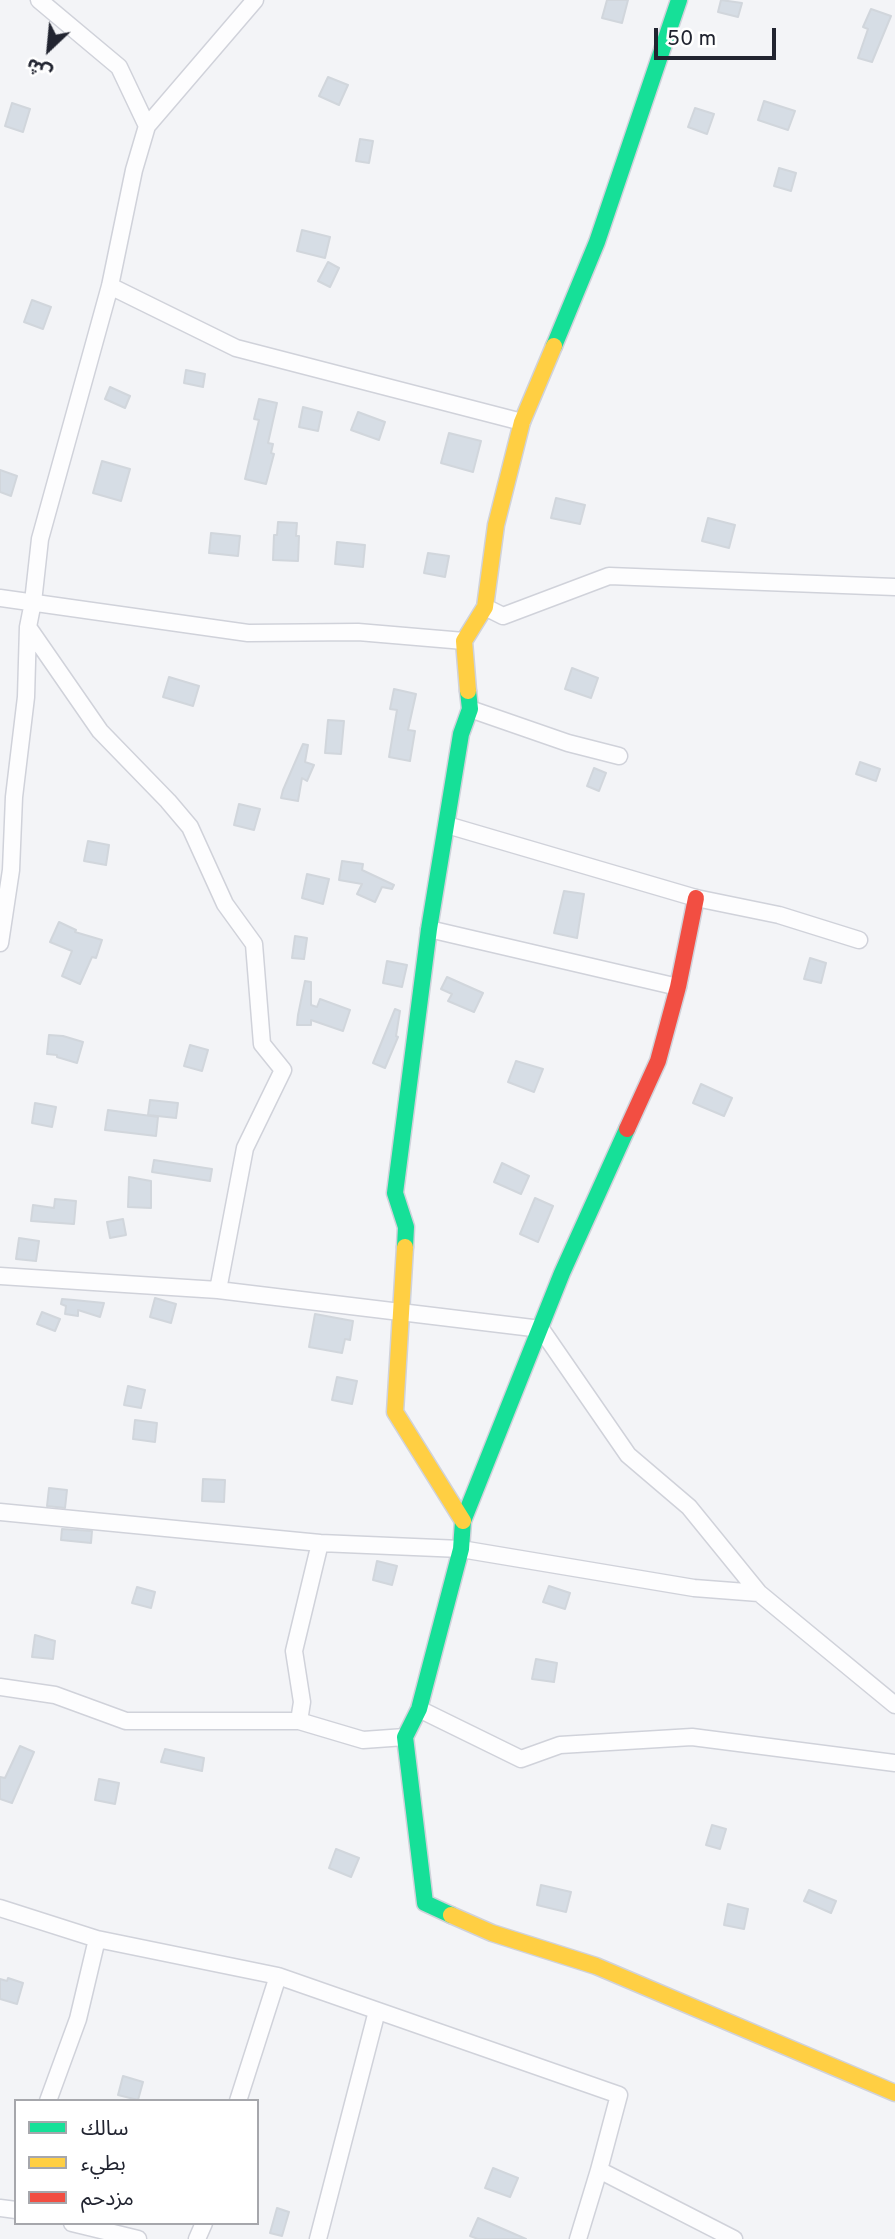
<!DOCTYPE html>
<meta charset="utf-8">
<style>
body{margin:0}
#map{position:relative;width:895px;height:2239px;overflow:hidden;background:#f3f4f7;font-family:Overpass,"Noto Sans Arabic",sans-serif}
canvas{display:block}
.legend{position:absolute;left:14px;top:2099px;width:245px;height:126px;box-sizing:border-box;background:#fff;border:2px solid #a6a7ac;margin:0;padding:9px 12px;list-style:none;font-size:21px;color:#212430}
.legend li{display:flex;align-items:center;gap:14px;height:35px}
.legend b{width:35px;border:2px solid #a6a7ac}
.north{position:absolute;left:14px;top:14px;width:70px;height:70px;-webkit-text-stroke:5px #fff;paint-order:stroke;rotate:206deg;font-size:19px;font-weight:700;line-height:28px;text-align:center;color:#212430}
.north::after{content:'';display:block;margin:auto;width:24px;height:32px;background:#212430;clip-path:polygon(50% 0,100% 100%,50% 72%,0 100%)}
.scale{position:absolute;left:654px;top:28px;width:122px;height:32px;box-sizing:border-box;border:4px solid #212430;border-top:0;padding-left:9px;font-size:21px;line-height:24px;white-space:nowrap;color:#212430;-webkit-text-stroke:5px #fff;paint-order:stroke}
</style>
<div id="map">
<canvas width="895" height="2239"></canvas>
<ul class="legend">
<li><b style="height:9px;background:#16e098"></b>سالك</li>
<li><b style="height:9px;background:#ffcf43"></b>بطيء</li>
<li><b style="height:9px;background:#f24e42"></b>مزدحم</li>
</ul>
<div class="north">ش</div>
<div class="scale">50 m</div>
</div>
<script>
const ctx = document.querySelector('canvas').getContext('2d');
ctx.lineJoin = 'round';
function fillPath(path, color) { ctx.fillStyle = color; ctx.fill(path, 'evenodd'); }
function strokePath(path, color, width, dash) { ctx.strokeStyle = color; ctx.lineWidth = width; ctx.lineCap = dash ? 'butt' : 'round'; ctx.setLineDash(dash || []); ctx.stroke(path); }
const building = new Path2D(`
 M607 0H628L622 23 602 18Z
 M721 0 742 3 738 17 718 12Z
 M871 9 891 16 872 62 858 58 868 29 863 27Z
 M328 77 348 85 339 105 319 96Z
 M764 101 795 111 788 130 758 120Z
 M12 103 30 109 23 132 5 126Z
 M695 108 714 114 707 134 688 127Z
 M360 139 373 141 369 163 356 161Z
 M779 168 796 173 791 191 774 186Z
 M302 230 330 237 325 258 297 251Z
 M328 262 339 268 330 287 318 281Z
 M32 300 51 307 43 329 24 322Z
 M186 370 205 374 203 387 184 383Z
 M110 387 130 396 125 408 105 399Z
 M259 399 277 403 268 443 273 444 271 453 274 454 266 484 245 479 259 420 254 419Z
 M303 407 322 412 318 431 299 427Z
 M358 412 385 422 379 440 351 430Z
 M449 433 481 441 473 472 441 463Z
 M102 461 130 469 121 501 93 493Z
 M0 470 17 476 11 496 0 492Z
 M556 498 585 505 580 524 551 518Z
 M708 518 735 525 729 548 702 541Z
 M278 522 297 523 296 536H299L298 561 273 560 274 535H277Z
 M211 533 240 536 238 556 209 553Z
 M337 542 365 545 363 567 335 564Z
 M428 553 449 556 445 577 424 573Z
 M572 668 598 678 591 698 565 689Z
 M169 677 199 686 193 706 163 697Z
 M394 689 416 694 408 730 415 731 410 761 389 757 397 710 390 709Z
 M328 720 344 721 341 754 325 753Z
 M303 744 308 745 305 762 314 765 307 781 302 778 298 801 281 798 283 790Z
 M860 762 880 769 876 781 856 774Z
 M594 768 606 773 599 791 587 786Z
 M239 804 260 809 254 830 234 825Z
 M88 841 109 845 106 865 84 861Z
 M342 861 363 864 362 870 394 885 392 889 382 887 375 902 357 894 362 884 339 880Z
 M307 874 329 879 323 904 302 898Z
 M564 891 584 894 577 938 554 933Z
 M59 922 76 930 75 932 102 940 96 958 92 957 80 984 62 976 72 951 50 942Z
 M295 936 307 938 304 959 292 958Z
 M810 958 826 963 821 983 804 979Z
 M387 961 407 965 402 987 383 983Z
 M447 977 483 993 474 1012 448 1001 452 994 441 989Z
 M305 981 311 982V1005L317 1007 320 999 350 1010 343 1031 311 1020V1025H297L298 1015Z
 M395 1009 400 1011 396 1036 398 1037 385 1068 373 1063Z
 M49 1035 63 1036 83 1042 77 1063 57 1057V1055L47 1054Z
 M190 1045 208 1050 202 1071 184 1066Z
 M516 1061 543 1069 534 1092 508 1082Z
 M701 1084 732 1098 724 1116 693 1103Z
 M150 1100 178 1103 176 1118 148 1115Z
 M35 1103 56 1107 52 1127 32 1123Z
 M108 1110 158 1117 156 1136 105 1130Z
 M154 1160 212 1169 210 1181 152 1172Z
 M502 1163 529 1176 521 1194 494 1182Z
 M129 1177 151 1181V1208L128 1207Z
 M535 1198 553 1206 538 1242 520 1234Z
 M55 1199 76 1201 74 1224 31 1221 33 1205 54 1208Z
 M123 1219 126 1235 110 1238 107 1222Z
 M19 1238 39 1241 36 1261 16 1259Z
 M155 1298 176 1304 171 1323 150 1317Z
 M62 1299 74 1300 104 1303 100 1317 78 1310V1316L65 1314 66 1306 61 1304Z
 M42 1312 60 1319 55 1331 37 1324Z
 M315 1314 353 1321 350 1340 345 1339 342 1353 309 1347Z
 M337 1377 357 1381 352 1404 332 1400Z
 M128 1386 145 1390 141 1408 124 1405Z
 M135 1420 157 1423 155 1442 133 1439Z
 M203 1479 225 1480 224 1502 202 1501Z
 M49 1488 67 1490 65 1508 47 1506Z
 M62 1529 92 1531 91 1543 61 1540Z
 M377 1561 397 1566 392 1585 373 1580Z
 M549 1586 570 1593 565 1609 543 1602Z
 M137 1587 155 1592 151 1608 132 1603Z
 M35 1635 55 1641 53 1659 32 1657Z
 M536 1659 557 1663 554 1682 532 1679Z
 M20 1746 34 1752 12 1803 0 1799V1777L5 1778Z
 M165 1749 204 1758 202 1771 161 1762Z
 M99 1779 119 1783 115 1804 95 1800Z
 M712 1825 726 1829 720 1849 706 1845Z
 M336 1849 359 1858 351 1877 329 1868Z
 M541 1885 571 1892 566 1912 537 1905Z
 M809 1890 836 1901 831 1913 804 1901Z
 M728 1904 748 1909 744 1929 724 1925Z
 M8 1978 23 1983 17 2004 0 1999V1979L7 1981Z
 M123 2076 143 2082 138 2100 118 2095Z
 M493 2168 518 2178 510 2197 485 2188Z
 M277 2208 289 2212 282 2236 270 2233Z
 M478 2218 526 2239H478L470 2236Z`);
fillPath(building, '#d6dde5');
strokePath(building, '#d1d6dc', 2);
const street = new Path2D(`
 M39 0 119 67 147 126
 M110 286 236 348 522 422
 M0 598 248 633 358 632 464 641
 M485 607 503 616 609 576 895 587
 M470 709 568 743 619 756
 M447 825 696 898 779 915 859 940
 M429 929 678 987
 M0 943 11 870 14 797 26 697 28 627 33 602 40 539 110 286 134 170 147 126 255 0
 M0 1276 218 1290 245 1148 283 1070 262 1044 254 944 225 904 190 827 168 801 100 731 28 627
 M218 1290 541 1329 628 1455 689 1507 759 1593 895 1705
 M0 1512 320 1543 294 1651 302 1702 299 1721
 M320 1543 461 1549 694 1588 759 1593
 M0 1687 55 1695 126 1721H299L363 1740 405 1737
 M419 1709 521 1759 560 1745 692 1737 895 1763
 M0 1908 97 1939 278 1976 619 2095 599 2170 734 2239
 M48 2101 78 2019 97 1939
 M238 2101 278 1976
 M0 2208 16 2210
 M72 2223 138 2239
 M197 2239 204 2223
 M318 2239 377 2011
 M578 2239 599 2170`);
const fast = new Path2D(`
 M554 346 597 242 679 0
 M405 1247 406 1227 395 1193 429 929 461 734 470 709 468 691
 M451 1915 425 1903 405 1737 419 1709 461 1549 463 1521 562 1273 627 1129`);
const slow = new Path2D(`
 M468 691 464 641 485 607 496 525 522 422 554 346
 M405 1247 395 1412 463 1521
 M451 1915 492 1933 596 1966 895 2093`);
const jam = new Path2D(`
 M627 1129 658 1061 678 987 696 898`);
strokePath(street, '#d0d2da', 19);
strokePath(fast, '#d0d2da', 19);
strokePath(slow, '#d0d2da', 19);
strokePath(jam, '#d0d2da', 19);
strokePath(street, '#fdfdfe', 16);
strokePath(fast, '#16e098', 16);
strokePath(slow, '#ffcf43', 16);
strokePath(jam, '#f24e42', 16);
</script>
